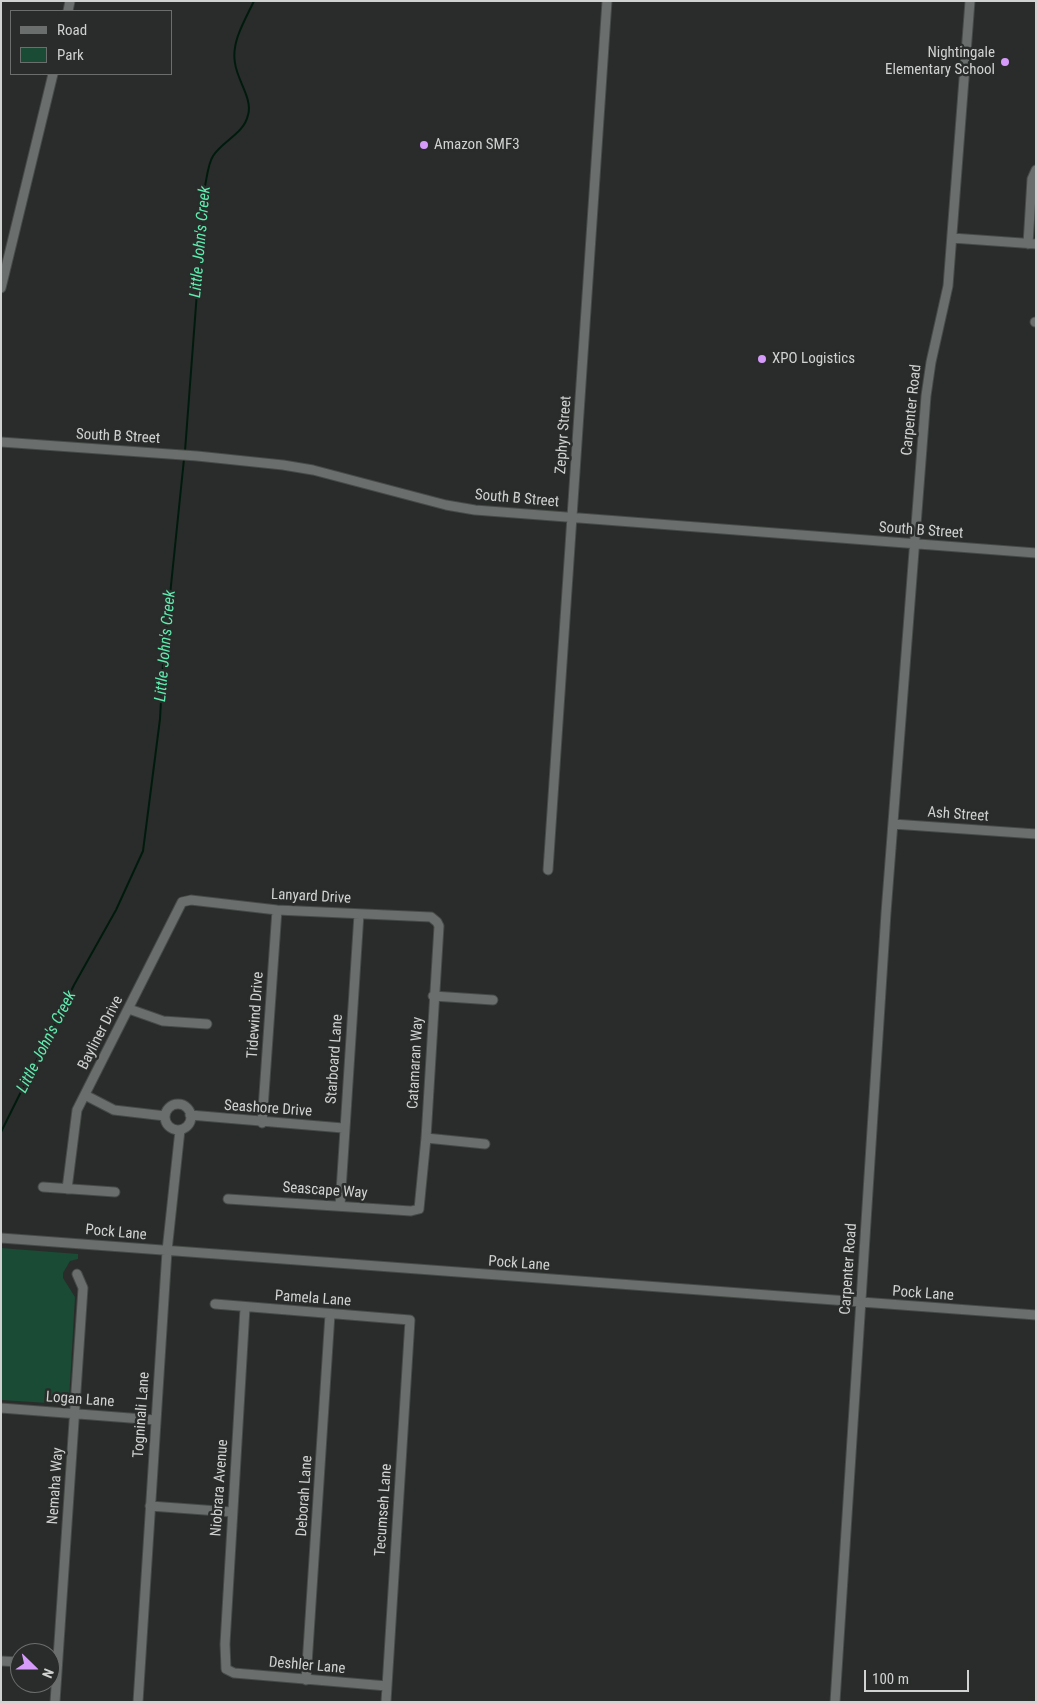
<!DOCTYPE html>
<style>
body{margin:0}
#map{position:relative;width:1037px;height:1703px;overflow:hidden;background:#292c2a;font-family:"Roboto Condensed",sans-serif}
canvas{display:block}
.frame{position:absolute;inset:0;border:2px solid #d0d2d1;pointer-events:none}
.legend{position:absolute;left:10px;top:10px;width:162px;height:65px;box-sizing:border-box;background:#292c2a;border:1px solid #6c6e6d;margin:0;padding:6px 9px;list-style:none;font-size:15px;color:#d0d2d1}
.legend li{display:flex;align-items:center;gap:10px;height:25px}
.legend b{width:25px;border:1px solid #6c6e6d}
.north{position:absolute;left:10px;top:1643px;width:50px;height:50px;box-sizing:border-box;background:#292c2a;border:1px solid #6c6e6d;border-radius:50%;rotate:112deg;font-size:14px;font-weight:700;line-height:20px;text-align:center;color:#d0d2d1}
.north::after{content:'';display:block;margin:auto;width:18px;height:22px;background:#d69bfa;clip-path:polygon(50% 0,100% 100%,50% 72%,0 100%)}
.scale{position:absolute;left:864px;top:1670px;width:105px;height:22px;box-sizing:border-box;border:2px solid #d0d2d1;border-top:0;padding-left:6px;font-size:15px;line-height:18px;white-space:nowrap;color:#d0d2d1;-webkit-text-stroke:4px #292c2a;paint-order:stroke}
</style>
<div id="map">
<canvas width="1037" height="1703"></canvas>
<div class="frame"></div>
<ul class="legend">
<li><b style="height:6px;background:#6a6e6c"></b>Road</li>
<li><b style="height:14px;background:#194b35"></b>Park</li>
</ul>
<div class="north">N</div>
<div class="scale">100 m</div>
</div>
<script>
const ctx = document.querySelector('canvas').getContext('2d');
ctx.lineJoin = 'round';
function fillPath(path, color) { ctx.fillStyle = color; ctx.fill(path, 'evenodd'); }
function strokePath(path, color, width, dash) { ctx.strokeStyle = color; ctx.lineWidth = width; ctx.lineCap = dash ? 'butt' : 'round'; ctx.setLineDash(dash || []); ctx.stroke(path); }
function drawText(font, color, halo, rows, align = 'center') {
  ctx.font = font + ' "Roboto Condensed",sans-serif'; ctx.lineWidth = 5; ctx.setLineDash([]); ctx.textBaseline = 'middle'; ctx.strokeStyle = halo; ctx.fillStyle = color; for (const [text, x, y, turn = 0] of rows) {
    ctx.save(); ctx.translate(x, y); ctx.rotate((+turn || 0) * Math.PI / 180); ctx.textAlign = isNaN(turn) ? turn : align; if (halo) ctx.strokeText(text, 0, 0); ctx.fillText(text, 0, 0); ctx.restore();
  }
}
fillPath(new Path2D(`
 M1 1248 78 1254V1259L70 1261 63 1273V1278L75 1297 69 1400 64 1404 1 1400Z`), '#194b35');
strokePath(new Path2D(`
 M185 451 205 186C207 177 208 164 213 156 222 141 244 134 248 115 253 99 237 80 235 63 231 42 245 20 254 1
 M1 1132 74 985 116 910 143 851 160 719 163 663 184 459`), '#001b0d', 2);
const minor = new Path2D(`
 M68 11 70 1
 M952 238 1036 244
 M1028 244 1032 179 1036 170
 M1 288 53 74
 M1035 322H1036
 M1 442 197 456 283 465 313 470 446 505 475 510 1036 553
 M893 824 1036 834
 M548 870 607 1
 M433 996 493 1000
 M129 1009 163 1021 207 1024
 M85 1095 114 1110 165 1116
 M165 1117a13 13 0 1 1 26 0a13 13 0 1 1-26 0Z
 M190 1115 343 1128
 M262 1123 277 910
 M426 1138 485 1144
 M43 1187 115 1192
 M67 1189 77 1110 182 902 191 900 277 910 431 917 437 922 439 926 426 1138 419 1209 411 1211 228 1199
 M340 1206 359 914
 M1 1238 1036 1315
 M215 1304 410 1320 386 1702
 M245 1308 225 1644 226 1669 234 1673 387 1686
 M1 1408 156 1420
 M150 1506 232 1512
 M1 1661 20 1662
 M306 1680 330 1314
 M55 1702 83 1288 77 1274
 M138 1702 167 1251 180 1130
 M835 1702 886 913 926 396 931 362 948 286 970 1`);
strokePath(minor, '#464a48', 11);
strokePath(minor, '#6a6e6c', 9);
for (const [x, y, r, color] of [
 [1005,62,5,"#d69bfa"],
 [424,145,5,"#d69bfa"],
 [762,359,5,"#d69bfa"]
]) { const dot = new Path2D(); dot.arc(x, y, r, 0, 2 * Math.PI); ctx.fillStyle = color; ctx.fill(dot); strokePath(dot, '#292c2a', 2); }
drawText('15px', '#d0d2d1', '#292c2a', [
 ["Nightingale",995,53,"right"],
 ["Elementary School",995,70,"right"],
 ["Amazon SMF3",434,145],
 ["XPO Logistics",772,359]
], 'left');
drawText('15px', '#d0d2d1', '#292c2a', [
 ["Carpenter Road",912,410,-84],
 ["Zephyr Street",564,435,-86],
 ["South B Street",118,437,3],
 ["South B Street",517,499,5],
 ["South B Street",921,531,4],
 ["Ash Street",958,815,4],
 ["Lanyard Drive",311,897,3],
 ["Tidewind Drive",256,1015,-86],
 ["Bayliner Drive",101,1033,-63],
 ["Starboard Lane",335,1059,-86],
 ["Catamaran Way",416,1063,-87],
 ["Seashore Drive",268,1109,4],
 ["Seascape Way",325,1191,4],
 ["Pock Lane",116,1233,5],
 ["Pock Lane",519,1264,4],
 ["Carpenter Road",849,1269,-86],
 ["Pock Lane",923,1294,4],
 ["Pamela Lane",313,1299,4],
 ["Logan Lane",80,1400,4],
 ["Togninali Lane",142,1415,-86],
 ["Nemaha Way",56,1486,-86],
 ["Niobrara Avenue",220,1488,-86],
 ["Deborah Lane",305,1496,-86],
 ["Tecumseh Lane",384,1510,-86],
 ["Deshler Lane",307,1666,5]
]);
drawText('italic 16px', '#5eecaf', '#292c2a', [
 ["Little John's Creek",201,242,-85],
 ["Little John's Creek",166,646,-85],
 ["Little John's Creek",47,1042,-63]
]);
</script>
